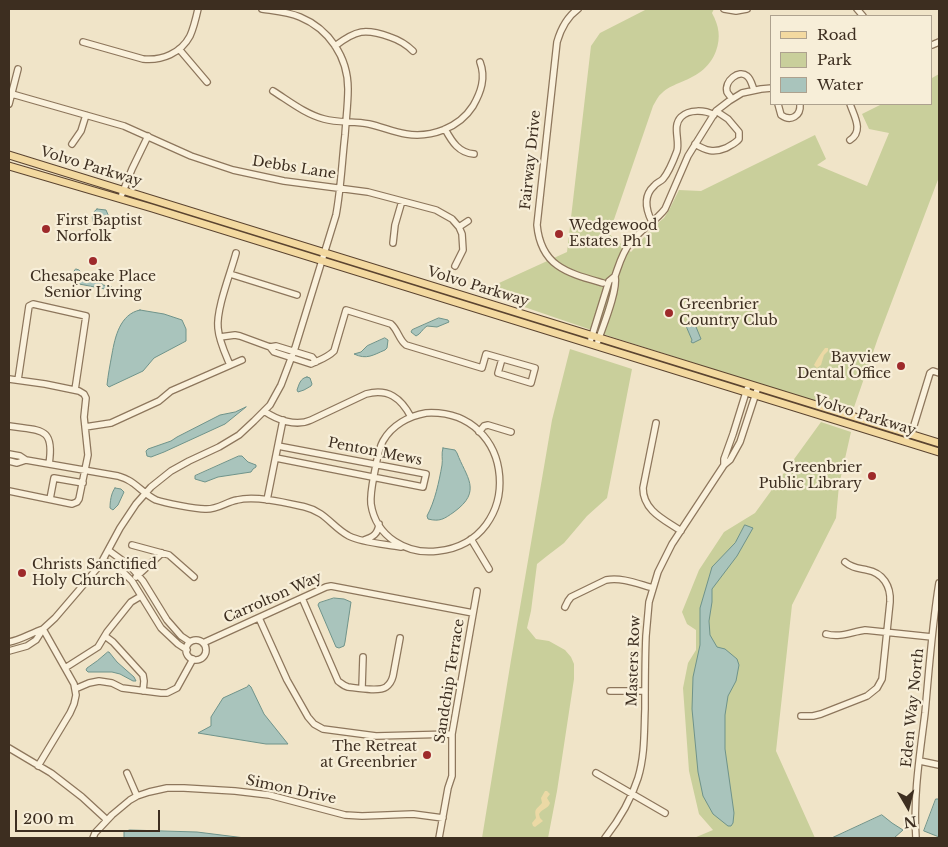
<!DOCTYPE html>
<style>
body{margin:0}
#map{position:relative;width:948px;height:847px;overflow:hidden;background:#f0e4c8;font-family:"Libre Baskerville",serif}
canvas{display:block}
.frame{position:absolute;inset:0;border:10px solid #3d2e20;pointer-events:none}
.legend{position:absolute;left:770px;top:15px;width:162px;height:90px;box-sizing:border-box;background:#f7eed8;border:1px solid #ada18e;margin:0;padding:6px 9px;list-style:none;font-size:15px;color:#3d2e20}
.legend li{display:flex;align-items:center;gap:10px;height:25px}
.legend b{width:25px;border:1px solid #ada18e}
.north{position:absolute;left:883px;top:782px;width:50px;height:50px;-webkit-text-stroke:4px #f7eed8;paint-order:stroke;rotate:172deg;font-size:14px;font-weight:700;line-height:20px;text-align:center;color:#3d2e20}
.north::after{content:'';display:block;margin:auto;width:18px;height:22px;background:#3d2e20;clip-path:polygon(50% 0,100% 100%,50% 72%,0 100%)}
.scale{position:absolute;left:15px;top:810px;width:145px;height:22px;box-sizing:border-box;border:2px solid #3d2e20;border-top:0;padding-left:6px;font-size:15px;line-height:18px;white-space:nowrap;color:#3d2e20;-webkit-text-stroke:4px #f7eed8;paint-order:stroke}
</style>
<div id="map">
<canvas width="948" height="847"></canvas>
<div class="frame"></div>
<ul class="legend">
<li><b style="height:6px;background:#f3d9a0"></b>Road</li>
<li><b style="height:14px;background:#c9cf9b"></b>Park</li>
<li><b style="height:14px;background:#a9c4bc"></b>Water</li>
</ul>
<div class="north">N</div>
<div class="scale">200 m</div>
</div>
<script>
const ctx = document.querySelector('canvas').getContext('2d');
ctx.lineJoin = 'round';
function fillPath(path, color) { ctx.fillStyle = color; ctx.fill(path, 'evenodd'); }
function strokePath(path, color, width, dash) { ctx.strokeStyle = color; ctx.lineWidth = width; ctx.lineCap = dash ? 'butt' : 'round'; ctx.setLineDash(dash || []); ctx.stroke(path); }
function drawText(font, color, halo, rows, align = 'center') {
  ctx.font = font + ' "Libre Baskerville",serif'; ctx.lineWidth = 4.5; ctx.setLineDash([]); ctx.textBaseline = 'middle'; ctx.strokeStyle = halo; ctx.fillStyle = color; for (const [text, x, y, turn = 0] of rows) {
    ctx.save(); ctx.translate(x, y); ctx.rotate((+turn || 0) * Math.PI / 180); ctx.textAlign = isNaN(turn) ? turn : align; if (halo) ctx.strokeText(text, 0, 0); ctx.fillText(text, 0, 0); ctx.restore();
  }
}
fillPath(new Path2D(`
 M647 9H714L712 13C719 26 721 37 716 51 710 68 695 77 679 83 672 86 667 88 662 93 658 96 656 101 653 106L609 234 631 252 653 227 664 218 669 210 679 190 701 191 815 135 826 159 817 165 867 186 889 133 869 129 862 114 882 104H932V78L939 74V177L878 338 852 413 612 337 498 298 499 283 567 252 591 46 600 33Z
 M570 349 632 369 607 498 587 516 564 543 547 556 537 564 531 611 527 628 536 639 549 641 565 650 571 657 574 664V679L557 791 548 838H482L511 660 552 420Z
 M821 422 851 432 839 485 836 518 792 605 776 751 815 838H694L713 830 699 814 689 771 683 688 688 663 696 650V630L687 624 682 612 699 570 724 532 755 513Z`), '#c9cf9b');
fillPath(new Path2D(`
 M825 348H828V351L824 355 821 365 817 368 814 365C817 359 821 353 825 348Z
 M545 791H547L550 794 547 798 550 803C548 809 543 808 539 814L540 818 543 821 535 827 533 826 532 823 536 818C534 808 536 810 542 803L541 798Z`), '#ecd9a5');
const water = new Path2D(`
 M97 209 106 210 109 217 106 220 98 224 94 223C91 219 92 212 97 209Z
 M76 269 79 270 83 275 94 272 103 285 112 287 113 289 110 290 74 283 73 282V273Z
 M140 310 164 314 182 320 186 329V341L154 358 143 371 111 386 109 387 107 385C108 375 110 365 112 354 115 337 120 314 140 310Z
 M439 318 448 320 449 322 437 327 427 326C422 329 421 334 416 336L411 332 412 330Z
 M694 322 701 339 693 343 691 342 692 340 686 326Z
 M385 338 388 340 387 348 385 350C373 355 367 360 354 354L361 352 367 346Z
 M307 377 310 378 312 384 311 386 304 390 298 392 297 390C299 385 300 378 307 377Z
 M246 407 225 424 164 452 151 457 147 456 146 451 148 449 171 441 177 437 220 415 235 412Z
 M443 448 455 450 457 453C466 477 483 491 454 512 444 519 440 522 428 519L427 516C435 501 439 482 442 465 443 459 441 454 443 448Z
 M239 456H242L248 462 256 465V467L253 469 251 472 218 477 205 482 195 479V476Z
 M115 488 121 489 124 492 118 505 113 510 110 508C110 502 111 493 115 488Z
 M745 525 753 528 737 556 712 589V602L709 621 710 635 717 647 725 649 737 659 739 665 736 681 728 696 725 715V749L734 813 733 823 731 826H728L713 814 703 796 698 772 692 709 693 677 700 645V608L712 567 735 543Z
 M334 598 344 599 351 602 345 642 344 646 339 648 336 647 318 605 319 603Z
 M108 652H109L117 662 134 677 136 681H133L120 674 112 672H88L86 670 87 668 97 661Z
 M249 685 251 687 264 714 288 744H266L198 733 211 726V717L223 698 247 687Z
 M936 799H939V837L924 831Z
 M882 815 892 823 903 830 894 838H832Z
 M130 830 197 832 245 838H124V832Z`);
fillPath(water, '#a9c4bc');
strokePath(water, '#6f938a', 1);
const minor = new Path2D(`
 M578 9C567 17 561 28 557 42L537 225C541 267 568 273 603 283
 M724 9 736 11 747 9
 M857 9 863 16
 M83 42 143 59C162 61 181 53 190 36 194 27 196 18 198 9
 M932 45 939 42
 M335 46C356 30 365 28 390 37 399 40 406 44 413 51
 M179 49 207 82
 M273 91C289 101 305 114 324 119 338 123 354 121 369 124 382 127 394 132 406 134 431 138 459 128 473 106 481 92 486 78 480 62
 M12 94 124 126 191 156 233 170 284 181 368 192 436 210 452 219 459 227 462 234 463 250 455 266
 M732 99C731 97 728 94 727 92 724 81 739 69 747 76 751 79 752 85 754 90
 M9 104 18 69
 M778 104 781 115C791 122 801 116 800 104
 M850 104C854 116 864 131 850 140
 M445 129C452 142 459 153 474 154
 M72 144 81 131 86 115
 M695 144C706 151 714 153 726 148 731 145 736 143 739 139V132L728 119 716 111
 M122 194 132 169 148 136
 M652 222C646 210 643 196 654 186 656 183 660 182 663 179 669 172 674 159 677 151 680 140 672 126 681 117 689 109 705 110 714 115
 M459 227 468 221
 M393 243 395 225 402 201
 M230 274 297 295
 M615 276C619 265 622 253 630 243 640 230 655 222 665 209L688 156 716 111 729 101 742 93 761 89 772 88
 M220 337 235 335 240 336 270 347 276 346 312 357 316 362
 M591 339 609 281 615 276C618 290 603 326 598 341
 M270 347 274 352 311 364C319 360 327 358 334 351L346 310 391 324C398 330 399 340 406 345L482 368 486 354 535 368 531 383 498 373 502 359
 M230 365C225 353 219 341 218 328 216 309 231 272 236 253
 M9 379 45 384 79 391 84 394 86 398 84 417 88 455 79 499 77 502 72 504 9 491
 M18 380 29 306 33 304 86 316 75 390
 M264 411C277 420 296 427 311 420L366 394C388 388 401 398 411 417
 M426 413C518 408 526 541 438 551 407 555 376 537 371 504 370 493 373 481 375 470 377 461 378 450 383 441 392 425 409 416 426 413Z
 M656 423 643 488C643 511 665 520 681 531
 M9 426C40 431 55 426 49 464
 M85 427 111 423 159 401 171 391 242 360
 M479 432 484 426 488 425 511 432
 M911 435 930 373 933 371 939 373
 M9 454 20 456 26 460
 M276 458 423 487 426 474 278 446
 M9 461 17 463 26 460 118 476C121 477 125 478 128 480 138 485 145 495 156 500 165 503 195 509 205 509 217 510 226 502 237 500 255 495 287 503 305 507 326 512 332 527 349 536 363 543 385 544 401 547
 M724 465V459L733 434 747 389
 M50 499 54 478 83 483
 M267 500 283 420
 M471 539 489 569
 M364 540C373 537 378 534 379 524
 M132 545 169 555 194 577
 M108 550 130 566 143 581 167 620 181 636 190 642
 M103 560 119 568 132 581 161 628 178 644 187 650
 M136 577 162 553
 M302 598 338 681C342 684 344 686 348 687 357 688 379 692 386 687 390 684 392 680 393 676L400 638
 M565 607 568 601 571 597 606 580C622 577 638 584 653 588
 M259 618 287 680 308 717 314 724 323 729 376 736 452 734
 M826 634C840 638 851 632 865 630L932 637
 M105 636 113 642 143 675 144 681 143 691
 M186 650a10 10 0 1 1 20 0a10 10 0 1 1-20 0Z
 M9 642C21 640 31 633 43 629
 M203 643 326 587 331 586 473 613
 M9 651 27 646 36 640 43 629 55 618 79 590 100 565 120 528 136 504 151 487 171 471 189 461 219 447 239 435 254 421 270 405 281 385 295 348 336 215C341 188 342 161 345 135 346 119 348 104 348 89 348 57 329 29 300 17 288 12 275 11 262 9
 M65 668 98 647 107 632 131 602 141 596
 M362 688 363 657
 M75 689 89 683 99 681 112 683 122 688 161 693H167L177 688 193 659
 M610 691H645
 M801 716H813L821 714 867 696 877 688 882 679 890 602C891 586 883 573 867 570 858 568 852 568 845 562
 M9 748 51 773 82 797 107 820
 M920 761 939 765
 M38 766 70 713 74 704 76 695 74 684 43 629
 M127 773 137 796
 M596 773 665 813
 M93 838 95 833 112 815 130 800 137 796 149 792 167 788H184L235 791 269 795 345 815 362 816 413 814 443 818
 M439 838 448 788 452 776V734L477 591
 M605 838C619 820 631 800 638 778 645 755 644 732 645 709 645 685 645 660 646 636L649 602 658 572 672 544 724 465 730 460 740 442 758 387
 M916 838C913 796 920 754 925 713 929 670 932 626 939 583`);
const major = new Path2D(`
 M9 155 939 443
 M9 166 152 208 939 452`);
strokePath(minor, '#8d765c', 8);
strokePath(major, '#5b4430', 9);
strokePath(minor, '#faf1dc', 5.5);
strokePath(major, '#f3d9a0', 7);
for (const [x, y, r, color] of [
 [46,229,5,"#9e2a2b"],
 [559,234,5,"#9e2a2b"],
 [93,261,5,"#9e2a2b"],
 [669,313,5,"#9e2a2b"],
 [901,366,5,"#9e2a2b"],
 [872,476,5,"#9e2a2b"],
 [22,573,5,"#9e2a2b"],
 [427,755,5,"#9e2a2b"]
]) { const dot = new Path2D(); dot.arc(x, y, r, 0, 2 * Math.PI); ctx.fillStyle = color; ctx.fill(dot); strokePath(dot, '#f7eed8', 2); }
drawText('14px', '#3d2e20', '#f7eed8', [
 ["Fairway Drive",531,160,-84],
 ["Volvo Parkway",91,167,17],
 ["Debbs Lane",294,168,9],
 ["Volvo Parkway",478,287,17],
 ["Volvo Parkway",865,416,17],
 ["Penton Mews",375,452,11],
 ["Carrolton Way",273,598,-24],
 ["Masters Row",634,661,-88],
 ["Sandchip Terrace",450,681,-81],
 ["Eden Way North",913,708,-84],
 ["Simon Drive",291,790,12]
]);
drawText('14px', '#3d2e20', '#f7eed8', [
 ["First Baptist",56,221],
 ["Norfolk",56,237],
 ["Wedgewood",569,226],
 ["Estates Ph 1",569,242],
 ["Chesapeake Place",93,277,"center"],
 ["Senior Living",93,293,"center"],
 ["Greenbrier",679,305],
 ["Country Club",679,321],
 ["Bayview",891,358,"right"],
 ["Dental Office",891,374,"right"],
 ["Greenbrier",862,468,"right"],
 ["Public Library",862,484,"right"],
 ["Christs Sanctified",32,565],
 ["Holy Church",32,581],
 ["The Retreat",417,747,"right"],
 ["at Greenbrier",417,763,"right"]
], 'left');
</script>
